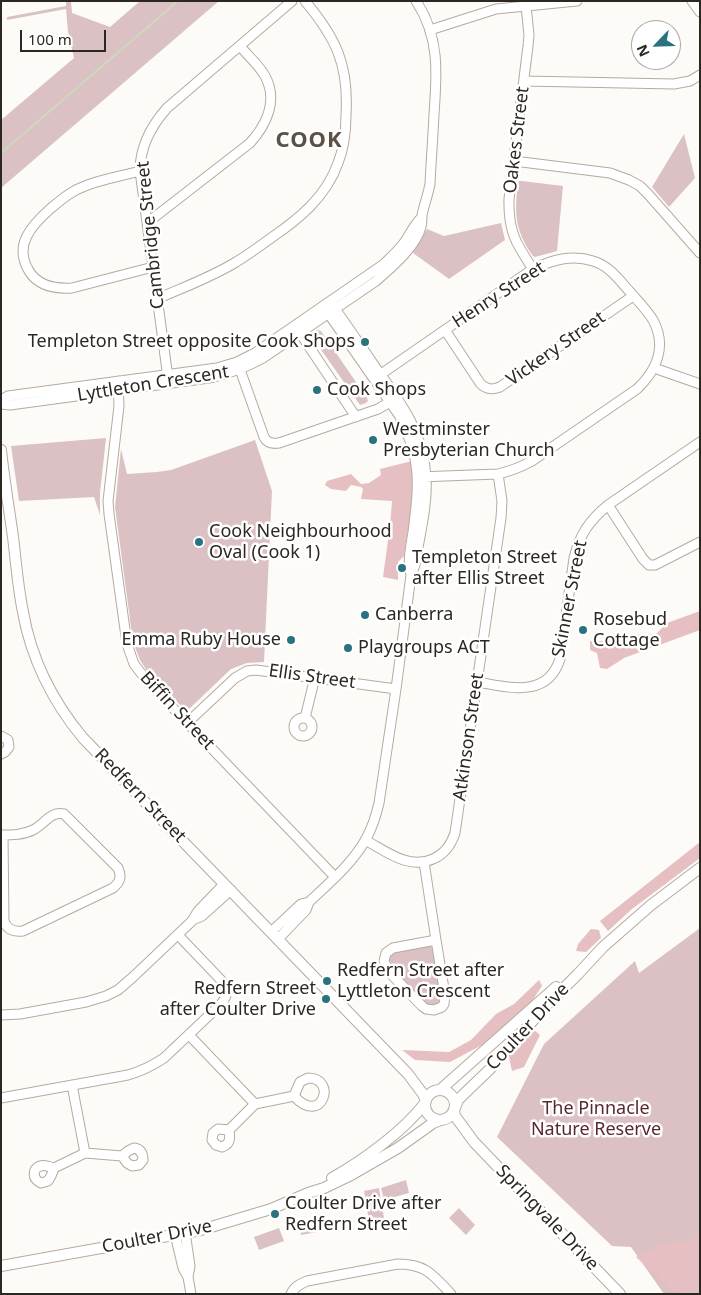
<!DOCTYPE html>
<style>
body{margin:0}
#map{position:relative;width:701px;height:1295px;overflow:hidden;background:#fdfbf8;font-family:"Noto Sans",sans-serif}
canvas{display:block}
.frame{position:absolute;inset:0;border:2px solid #2b2721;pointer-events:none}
.north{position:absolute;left:631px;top:20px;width:50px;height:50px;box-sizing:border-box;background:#fff;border:1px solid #aaa9a6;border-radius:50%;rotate:246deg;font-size:14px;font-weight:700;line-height:20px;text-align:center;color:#2b2721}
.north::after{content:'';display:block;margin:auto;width:18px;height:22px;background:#2a727d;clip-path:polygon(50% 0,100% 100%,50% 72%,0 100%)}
.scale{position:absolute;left:20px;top:30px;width:86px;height:22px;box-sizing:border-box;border:2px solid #2b2721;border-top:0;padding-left:6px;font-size:15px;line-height:18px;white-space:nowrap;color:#2b2721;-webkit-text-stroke:4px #fff;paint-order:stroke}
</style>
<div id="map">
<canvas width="701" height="1295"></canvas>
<div class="frame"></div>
<div class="north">N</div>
<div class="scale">100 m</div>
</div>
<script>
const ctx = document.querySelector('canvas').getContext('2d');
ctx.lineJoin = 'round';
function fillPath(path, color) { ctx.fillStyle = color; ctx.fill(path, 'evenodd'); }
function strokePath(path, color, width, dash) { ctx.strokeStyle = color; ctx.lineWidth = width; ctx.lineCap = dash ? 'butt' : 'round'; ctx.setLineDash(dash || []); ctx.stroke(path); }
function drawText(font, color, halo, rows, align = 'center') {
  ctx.font = font + ' "Noto Sans",sans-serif'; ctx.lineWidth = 5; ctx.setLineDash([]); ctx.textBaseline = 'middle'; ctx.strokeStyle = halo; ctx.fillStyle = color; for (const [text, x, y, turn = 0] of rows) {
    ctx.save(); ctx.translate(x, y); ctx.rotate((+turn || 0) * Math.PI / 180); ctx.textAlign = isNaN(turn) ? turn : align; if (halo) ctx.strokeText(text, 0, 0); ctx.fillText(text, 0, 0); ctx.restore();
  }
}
fillPath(new Path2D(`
 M66 1H71L72 13 110 27 140 1H219L1 188V120L74 58 68 32 66 9 7 20V17L66 6Z
 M684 134 695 178 669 207 652 187Z
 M519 181H522L563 186 557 251 535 257 533 256C515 231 514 213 518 183Z
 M501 223 505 240 449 279 413 253 427 229 444 236Z
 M317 330 321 331 367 398 368 401 366 403 360 405 310 334Z
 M106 438 100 493V515L94 497 19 501 11 446Z
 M255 440 272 491 264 662 247 663 231 669 189 709 185 710 147 671 140 660 133 642 115 507 121 449 127 474 157 472 171 470Z
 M700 928V1294H664L631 1247 612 1246 497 1137 544 1044 635 961 639 973Z
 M428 946 433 948 441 996V1002L437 1005 427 1006 388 966 387 957 392 952Z
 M406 1180 409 1193 384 1200 381 1188Z
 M379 1188 384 1218 369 1221 364 1191Z
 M459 1208 475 1225 466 1235 449 1218Z
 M326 1216 328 1230 301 1235 299 1221Z
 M279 1228 284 1241 259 1250 254 1237Z`), '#dbc1c3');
fillPath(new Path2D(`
 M412 461C416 492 408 525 404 556L398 562V580L383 577 390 526 392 501 361 499 363 489 361 487 351 485 346 491 331 489 325 485 327 481 351 474 361 484 369 483 381 475 380 469Z
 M700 611V630L624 658 607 669 600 668 597 653 590 650V641H619L625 640 632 635 656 634 667 623Z
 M700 842V858L632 909 608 931 600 921Z
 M591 929 599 930 601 938 586 952 576 951 578 944Z
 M539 980 542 986 532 1001 482 1045 450 1062 415 1060 402 1050 449 1052 471 1040 496 1014 514 1004Z
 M532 1028 540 1035 524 1067 512 1071 509 1057Z
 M700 1233V1294H676L636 1257 668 1242 685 1243Z`), '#e5bfc2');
strokePath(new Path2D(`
 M1 153 178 1`), '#cdd9bb', 2);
const minor = new Path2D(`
 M692 1 700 12
 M526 6 529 35 528 46 509 199C508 231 516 244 533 269
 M430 30 496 9 577 1
 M524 81 674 84 690 81 700 75
 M514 161 610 173 629 180 640 186 648 194 700 253
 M140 171C122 176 103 179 85 186 71 191 61 200 50 209 32 225 13 245 29 271 38 286 56 289 72 288L153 267
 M147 223 250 143C267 124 278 100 265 76 259 65 248 56 240 46
 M157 299C184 287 212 277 236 262 248 255 260 246 271 238 299 219 326 197 338 163 344 148 346 132 346 115 349 65 336 38 305 1
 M326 310 399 415C422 460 419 484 413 532 411 546 407 561 411 575
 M298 330 356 417
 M445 330 480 383C486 390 492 390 500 387L633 296
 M238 364 264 437C267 443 273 444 279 443L378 409 395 399
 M654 368 700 384
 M168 378 140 171C140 146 151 126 167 108L292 1
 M374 379 533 269C552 260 572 254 593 261 610 266 619 280 631 293 638 301 647 310 653 320 667 346 657 370 637 389L532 461C521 467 511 471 498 474L418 477
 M118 381 119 406 108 501 109 514 127 644 134 664 147 681 335 877
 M1 400 8 396 217 368 237 362 255 353 384 264C392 256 400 249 406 240 411 232 415 224 422 217
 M1 404 10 405 209 378C228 374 245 368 263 358L376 281C391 268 416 247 421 227 422 223 422 219 422 215 424 205 428 195 430 184 431 161 433 138 434 114 437 74 440 37 416 1
 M608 505 643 559 649 565H655L661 562 700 542
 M477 682C509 687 547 699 560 659L574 558C580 534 589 521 608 505L700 442
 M305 718 315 677
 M294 727a9 9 0 1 1 18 0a9 9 0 1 1-18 0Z
 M187 723 235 678 247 671 256 670 396 689
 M1 736 8 740 9 747 5 752 1 754
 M1 835C12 835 23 835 33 830 45 824 50 811 64 814L118 868C122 877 120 882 113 888L23 931C14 932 7 930 4 921L3 835
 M365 840C386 851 408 870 433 859 445 854 451 845 455 833L501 518 502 501 498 474
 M424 862 436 940 393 948 386 953 384 961 389 972 422 1006 426 1009 434 1010 442 1007 444 1004 445 995 436 940
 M195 919 202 916 231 890
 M271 932 301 904 309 902
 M278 939 306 910 309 902C329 883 352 864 366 839 372 828 376 816 379 803L396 689 411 575 415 565C419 538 428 505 426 478 424 433 401 403 376 368 361 346 346 324 330 302
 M1 1015 20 1014 86 1002 106 996 118 990 133 977 192 921 198 911 224 884
 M189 1035 255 1104 229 1130
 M308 1078C338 1078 322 1127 294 1096L300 1082Z
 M1 1098 128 1075C142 1071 152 1066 164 1058L221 1004C228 996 228 988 221 980L178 935
 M255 1104 294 1096
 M218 1129 229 1130C230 1138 231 1144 222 1147L216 1145 212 1140 213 1133Z
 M85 1153 122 1156 128 1151 134 1148C140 1149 143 1153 143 1160L139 1165 132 1166 127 1163 122 1156
 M54 1168 51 1176 48 1181 41 1183C35 1180 33 1176 35 1170 40 1163 47 1166 54 1168L85 1153 72 1085
 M185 1232 190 1266 188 1277
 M175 1234 183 1268 188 1277 191 1294
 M291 1294C294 1287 300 1284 307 1281L398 1264C426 1264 433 1275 451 1294`);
const major = new Path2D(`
 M1 450C4 479 9 508 13 537 16 562 18 588 23 612 31 658 53 702 83 738L408 1074 423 1094 426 1101
 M440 1090 556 987
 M425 1105a15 15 0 1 1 30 0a15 15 0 1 1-30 0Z
 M455 1108 458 1100 465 1093 490 1069 545 1007 578 974 603 947 651 905 700 868
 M454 1109 455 1116 474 1142 620 1294
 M332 1178C362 1161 404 1131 425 1103
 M1 1266 201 1230 271 1209 308 1193 324 1188 351 1175 398 1148 433 1123 441 1120`);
strokePath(minor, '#b6aa9d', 11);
strokePath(major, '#b6aa9d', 12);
strokePath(minor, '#fff', 9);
strokePath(major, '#fff', 10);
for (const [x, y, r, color] of [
 [365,342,5,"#2a727d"],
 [317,390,5,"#2a727d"],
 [373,440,5,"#2a727d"],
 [199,542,5,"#2a727d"],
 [402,568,5,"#2a727d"],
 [365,615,5,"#2a727d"],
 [583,630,5,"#2a727d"],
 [291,640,5,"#2a727d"],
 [348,648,5,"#2a727d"],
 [327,981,5,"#2a727d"],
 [326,999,5,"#2a727d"],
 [275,1214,5,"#2a727d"]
]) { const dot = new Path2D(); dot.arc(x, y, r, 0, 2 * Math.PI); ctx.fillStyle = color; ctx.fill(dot); strokePath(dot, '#fff', 2); }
drawText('18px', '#2b2721', '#fff', [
 ["Oakes Street",517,140,-83],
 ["Cambridge Street",151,235,-96],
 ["Henry Street",499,295,-33],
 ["Vickery Street",556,349,-35],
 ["Lyttleton Crescent",153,384,-9],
 ["Skinner Street",570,599,-79],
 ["Ellis Street",312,677,8],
 ["Biffin Street",177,711,47],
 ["Atkinson Street",469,737,-82],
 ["Redfern Street",140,796,46],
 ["Coulter Drive",528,1027,-47],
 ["Springvale Drive",547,1218,46],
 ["Coulter Drive",157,1237,-11]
]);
drawText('18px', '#2b2721', '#fff', [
 ["Templeton Street opposite Cook Shops",355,342,"right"],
 ["Cook Shops",327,390],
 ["Westminster",383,430],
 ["Presbyterian Church",383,451],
 ["Cook Neighbourhood",209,532],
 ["Oval (Cook 1)",209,553],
 ["Templeton Street",412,558],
 ["after Ellis Street",412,579],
 ["Canberra",375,615],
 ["Rosebud",593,620],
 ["Cottage",593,641],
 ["Emma Ruby House",281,640,"right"],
 ["Playgroups ACT",358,648],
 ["Redfern Street after",337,971],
 ["Lyttleton Crescent",337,992],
 ["Redfern Street",316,989,"right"],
 ["after Coulter Drive",316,1010,"right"],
 ["Coulter Drive after",285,1204],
 ["Redfern Street",285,1225]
], 'left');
drawText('18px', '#59272e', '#fff', [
 ["The Pinnacle",596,1109],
 ["Nature Reserve",596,1130]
]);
ctx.letterSpacing = '1px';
drawText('bold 22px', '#5c5145', '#fff', [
 ["COOK",309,141]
]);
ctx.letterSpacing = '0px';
</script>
